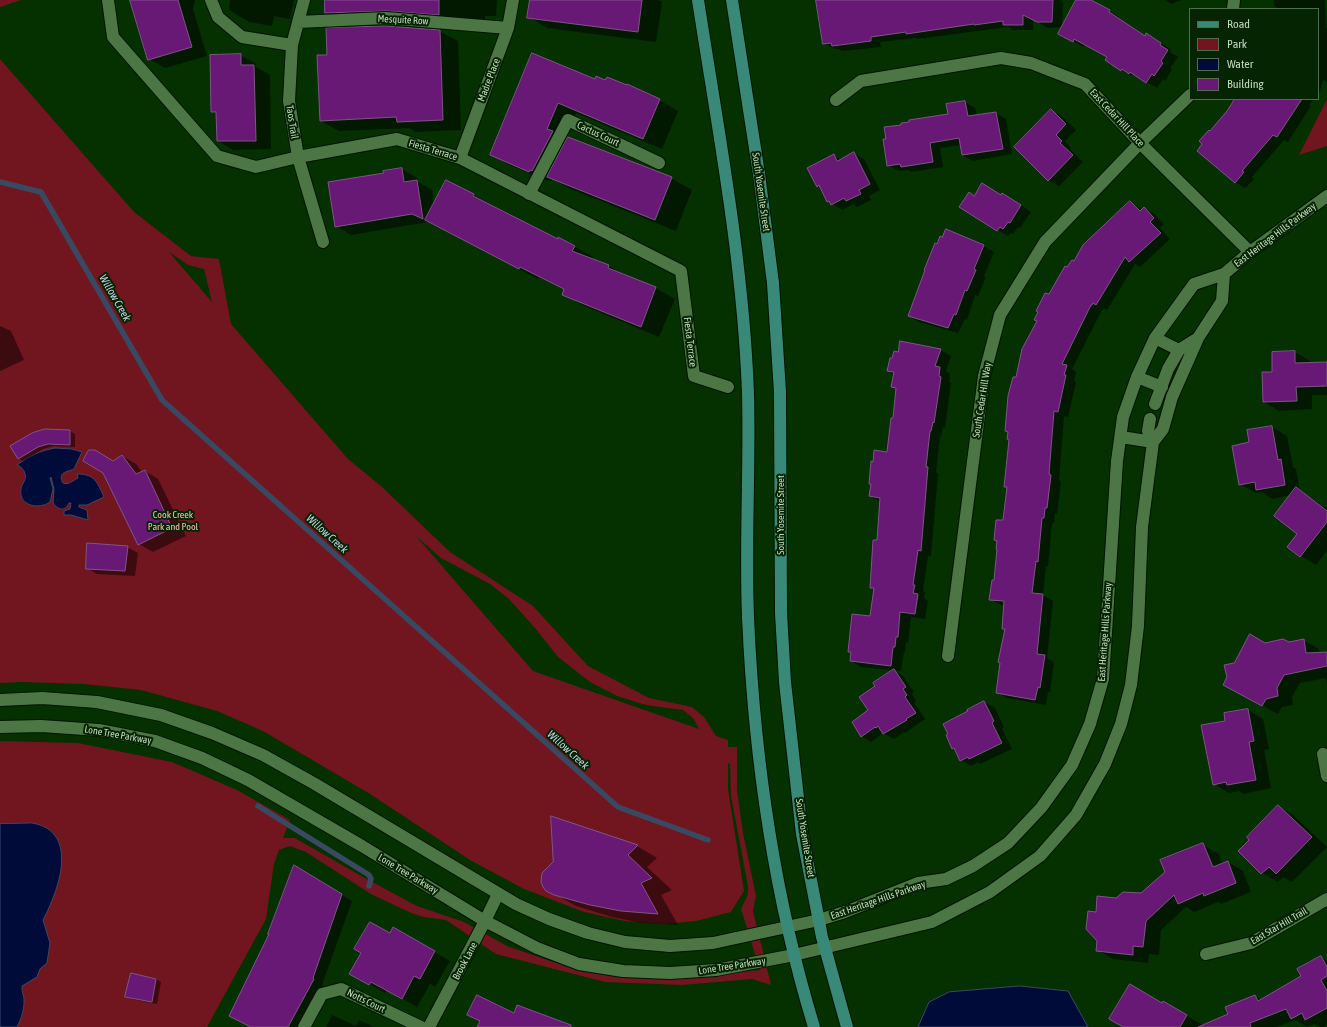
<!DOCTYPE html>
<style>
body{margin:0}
#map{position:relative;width:1327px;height:1027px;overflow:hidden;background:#053000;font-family:"Asap Condensed",sans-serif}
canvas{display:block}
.legend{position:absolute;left:1189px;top:8px;width:130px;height:92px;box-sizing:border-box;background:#052401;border:1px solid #516d4d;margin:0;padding:5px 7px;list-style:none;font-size:12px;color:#c3dabe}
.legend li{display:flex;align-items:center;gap:8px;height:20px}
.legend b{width:20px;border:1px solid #516d4d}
</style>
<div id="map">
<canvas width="1327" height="1027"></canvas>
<ul class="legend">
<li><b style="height:5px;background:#398978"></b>Road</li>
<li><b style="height:11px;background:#71151f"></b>Park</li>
<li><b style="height:11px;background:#000b3a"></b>Water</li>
<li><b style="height:11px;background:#671975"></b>Building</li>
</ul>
</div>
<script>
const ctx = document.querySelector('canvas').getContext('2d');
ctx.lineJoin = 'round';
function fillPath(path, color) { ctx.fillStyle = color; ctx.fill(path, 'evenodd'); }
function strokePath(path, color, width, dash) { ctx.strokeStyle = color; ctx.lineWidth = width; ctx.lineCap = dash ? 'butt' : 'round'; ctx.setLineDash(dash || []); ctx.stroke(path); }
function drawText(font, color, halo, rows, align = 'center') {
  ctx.font = font + ' "Asap Condensed",sans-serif'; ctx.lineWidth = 4; ctx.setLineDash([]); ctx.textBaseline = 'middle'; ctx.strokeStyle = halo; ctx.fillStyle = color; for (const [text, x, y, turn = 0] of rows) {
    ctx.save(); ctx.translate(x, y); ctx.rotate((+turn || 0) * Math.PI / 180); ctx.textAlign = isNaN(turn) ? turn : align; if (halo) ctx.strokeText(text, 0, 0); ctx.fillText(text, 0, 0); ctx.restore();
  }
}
fillPath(new Path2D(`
 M0 0H21L0 7Z
 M0 59 134 212 191 256 219 259 231 324 348 459 381 486 450 552 533 606 588 666 649 698 692 707 704 717 716 736 728 740V747H737V791L743 833 756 896 753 911 771 985 752 979 682 985 605 982 496 954 446 920 424 917 411 913 371 894 306 852 290 846 279 850 274 864 266 919 207 1027H0V741L78 743 172 762 237 790 290 820 283 838H295L363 877 417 906 464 922 507 946 553 962 613 976 680 979 760 970 741 909 748 894V886L731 796 730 764 728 763V789L744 891 731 912 696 921 664 924 625 921 584 912 524 889 470 860 370 794 263 731 217 711 141 690 84 684 22 682 0 683ZM169 252 188 265 204 269 212 302ZM416 536 441 558 490 584 509 599 535 628 558 657 590 682 617 696 646 705 683 710 694 719 699 729 533 671Z
 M1327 99V146L1299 155Z`), '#71151f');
const water = new Path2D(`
 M55 448 72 449 82 452 74 469C67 472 57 472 63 483 69 485 72 481 78 478L77 474C95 474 97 482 104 497L87 505H79V507L87 510 88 520 71 515H64V511L70 509 71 503H69C65 512 58 510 53 503L54 489 51 477 50 478 53 489 50 502C39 510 18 506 21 489 22 483 27 480 25 474 24 469 21 467 17 465 31 455 39 451 55 448Z
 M32 823C81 831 58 892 43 920L50 943 47 963 40 969 37 977 22 986C21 992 25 996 24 1002 24 1011 21 1019 17 1027H0V824Z
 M1020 986 1068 991 1088 1027H918L929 1002 949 992Z`);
fillPath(water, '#000b3a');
strokePath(water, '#3a4962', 1);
fillPath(new Path2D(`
 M141 0H195L193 9 207 56 165 68 149 59Z
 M230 0H294L290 19 274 16 272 26 249 22 229 10Z
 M326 0H497L496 16H485V21L342 22 326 13Z
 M531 0H658L662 2 656 42 547 28 529 17Z
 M817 0H1061L1063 2 1062 27 1048 28 1033 19V30H1014L1008 27 917 39 915 38 880 42 881 47 843 51 838 49H835L824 43Z
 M1078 0H1089L1109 11 1119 17 1118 19 1145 36 1157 40 1171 50 1170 52 1178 57 1170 68 1172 69 1165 81 1163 79 1157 88 1132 74 1131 76 1121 70 1108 57 1085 44 1084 47 1069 39Z
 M1165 0H1182L1171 4Z
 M1274 0H1325L1326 28H1327V82L1323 80 1320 91 1318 94V9H1279L1274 6Z
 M439 31 458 41 461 130 416 132 409 128 339 131 321 121 328 56Z
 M533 54 596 80 606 81 659 100 678 111 662 149 576 113 566 138 671 178 692 190 676 231 568 188 553 179 551 181 548 180V181L509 165 491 155Z
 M240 55 256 64V67L270 75 271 149 233 150 218 141 217 114 212 112Z
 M1236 99H1314L1309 105 1311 106 1288 142 1284 140 1252 177 1254 179 1245 188 1235 182 1210 133 1228 111Z
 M965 102 975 108 977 115 996 113 1006 119 1012 154 973 161 962 155 961 145 940 148 943 167 912 172 908 170 898 171 888 165 887 140 902 126 949 115Z
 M1052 111 1062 116 1076 130 1065 141 1071 148 1070 149 1083 162 1059 186 1048 180Z
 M854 153 864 159 880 190 869 196 871 200 857 207 853 204 842 210 828 201 821 188 817 186 834 155 841 160Z
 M402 169 417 178 418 182 432 190 434 205 447 181 558 240 574 246 593 257 592 260 609 266 627 277 656 288 675 299 659 337 582 305 563 294 565 290 539 277 538 279 428 222 351 235 336 226 385 174Z
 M1001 196 1013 200 1031 212 1020 228 1018 227 1013 234 1011 233 1008 236 961 207 974 197Z
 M1130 202 1142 210 1144 208 1154 214 1164 224 1160 228 1170 239 1140 267 1135 264 1107 310 1104 308 1103 310H1102L1072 369 1076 372 1074 381 1076 382 1068 417 1064 416 1059 480 1061 482 1057 514 1055 513 1054 523H1052L1048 567 1046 566 1043 595 1053 601 1047 658 1054 662 1050 693 1048 692 1046 705 1007 698 997 692 1006 630 1003 629 1005 606 1001 605 990 599 995 581 998 549V542L995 540 1004 521 1008 487 1005 486 1016 378 1038 320 1049 296 1068 269Z
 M946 230 984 246 994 252 984 276 986 277 978 296 975 295 967 320 965 319 958 333 919 322 909 316 937 245 943 238Z
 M0 326 11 331 24 360 0 371Z
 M941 350 951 356 946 371 950 374 949 382 951 383 945 428 943 427 941 437 940 436 936 472 938 474 931 556H928L923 591 925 592 924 598 928 601 925 619 911 617 908 643 906 642 905 652H904L901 671 861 667 851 661 852 653 849 651 870 617 875 589 871 587 877 541 881 502 870 496 874 463 888 453 894 419 897 390 892 387 894 374 888 371Z
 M1295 352 1310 361V364L1327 363V395H1312V409L1279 411 1264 402 1273 373Z
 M1272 427 1287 436 1293 467 1296 469 1300 491 1324 507 1327 506V551L1316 565 1301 556 1299 534 1291 495 1272 499 1262 492 1256 493 1240 484 1250 443Z
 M46 430 70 431 75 434V447L53 446 43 449 23 461 18 458Z
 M122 456 136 464 142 472 145 471 158 479 186 536 153 552 139 544 113 462Z
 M127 547 138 553 135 576 97 574 87 568Z
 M1303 640 1319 649 1320 654 1327 653V687L1326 678 1300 683 1292 697 1293 705 1282 707 1278 714 1239 693 1234 664 1265 644 1289 643Z
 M894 670 903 676 914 692 912 694 916 701 914 702 925 719 905 733 904 732 894 739 883 733 871 742 861 736 876 686Z
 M984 702 995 708 1004 727 1002 729 1012 749 980 764 978 762 971 766 961 760 956 750 953 749 947 735Z
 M1248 710 1263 719 1269 749 1264 750 1271 788 1243 794 1239 791 1229 793 1214 784 1226 721Z
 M1278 806 1293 815 1327 847 1292 882 1283 877 1278 882 1262 873Z
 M552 818 637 846 657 858 647 867 672 890 661 895 678 925 642 923 612 917 576 906 547 890 554 862Z
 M1203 845 1219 854 1223 864 1228 862 1243 871 1251 892 1221 904 1218 902 1194 912 1186 907 1161 930 1159 955 1149 954 1148 963 1113 959 1097 950 1098 940 1097 913 1116 899 1141 894Z
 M304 872 352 901 322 985 324 986 301 1027H252Z
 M393 928 450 961 435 987 430 984 417 1007 387 990 385 993 350 973 390 934Z
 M1321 957 1327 961V1025L1324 1027H1320L1314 1024 1307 1027 1295 1020 1277 1027H1124L1162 1004 1179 1011 1203 1025 1229 1015 1255 996 1262 1000 1303 977Z
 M132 974 156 979 161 982 157 1004 131 999 126 996Z
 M332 1015 356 1026 359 1020 374 1027H326Z`), '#0007');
strokePath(new Path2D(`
 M0 182 41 192 162 400 618 807 708 840
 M258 806 369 875 371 879 369 886`), '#3a4962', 5.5);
const building = new Path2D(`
 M130 0H178L192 47 148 60Z
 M325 0H439V15L387 11 325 13Z
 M530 0H642L638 32 527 18Z
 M816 0H1053L1052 22H1037L1023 15V25H1003V21L974 25V24L906 34V32L871 37V41L832 46 831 43 823 44Z
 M1076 0H1091L1110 10 1109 12 1145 36 1146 33 1161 43 1160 45 1168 50 1161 61 1163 63 1154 76 1152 74 1146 83 1130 72 1129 74 1122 69 1121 71 1105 60 1107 57 1074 39 1073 42 1058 34Z
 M386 26 440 30 443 120 397 122 396 117 320 121 317 55H327L326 28Z
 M532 53 595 79 596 76 605 80 607 77 627 85V84L660 99 643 139 558 103 547 129 553 131 532 171 530 170 529 172 490 155Z
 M241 54V65H254L256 141H217L216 112H211L210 55Z
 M1235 99H1302L1277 137 1273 135 1242 171 1244 172 1235 183 1197 151 1202 144 1199 141 1209 130 1210 131 1227 111Z
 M965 101 968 116 996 112 1003 149 962 155 959 138 930 143 933 162 901 167 900 164 887 166 883 139H886L884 127 901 125V123L909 122V120L948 114 946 104Z
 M1051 109 1066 124 1056 135 1062 141 1060 143 1073 155 1048 181 1014 147Z
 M568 137 672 177 655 220 547 177Z
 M854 152 870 184 859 190 861 194 846 201 844 198 831 205 829 201 827 202 819 185 817 187 807 168 834 154 837 161Z
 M402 168 404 182 417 180 423 219 412 214 335 227 328 182 384 173 383 171Z
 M446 180 474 194 473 196 558 239V237L575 246 572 251 609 265 608 268 656 287 641 327 562 295 564 289 520 267 519 269 425 220Z
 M982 183 1001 195 1002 193 1021 205 1010 223 1008 222 1003 229 1000 227 997 231 959 207 969 192 974 196Z
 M1130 201 1140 211 1144 207 1154 218 1150 222 1161 233 1129 262 1125 257 1096 305 1093 303 1092 305H1091L1062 364 1067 365 1064 375H1066L1058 412 1054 411 1049 474 1051 475 1047 508H1045L1044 518H1042L1038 562 1036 561 1032 593 1043 594 1037 654 1045 655 1040 688 1038 687 1035 700 996 693 1000 663 998 662 1005 629H1002L1004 601 989 600 992 580H994L997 549H996L997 541 994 540 996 520H1003L1007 487H1004L1009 440 1007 439 1008 432 1005 431 1008 396 1013 377H1016L1022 349 1037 321 1034 320 1038 312 1036 311 1045 293 1049 294 1065 266 1067 267 1072 260 1074 261 1083 245Z
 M946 229 984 245 974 269 976 270 967 291 965 290 956 315 954 314 948 328 908 316 925 270H924L935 243 937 244 940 236 942 237Z
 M900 341 941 349 935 366 940 367 939 376 941 377 934 423 933 422 931 431H930L926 467H928L921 551 918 550 913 585H915L913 593 918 594 915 614 900 612 898 637H896L895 647H893L891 666 850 661 851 652H848L852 614 870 616 874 588H870L873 540H877L880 498 869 496 871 484H869L871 461 873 462 874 450 887 452 891 418H893L896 388 891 387 894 372 887 371 890 358H892L894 351 898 352Z
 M1295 351V363L1327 362V386L1296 387 1297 401 1263 402 1262 372H1272V352Z
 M1272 426 1278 460 1281 459 1285 485 1256 490 1255 482 1239 485 1232 446 1249 442 1247 430Z
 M45 429 70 430V445L48 444 38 447 18 459 10 446 32 433Z
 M89 450H95L113 461 122 455 136 474 145 470 172 528 138 545 103 473 83 461Z
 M1296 487 1327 511V522L1300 557 1287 547 1297 534 1274 516Z
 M87 543 128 546 125 571 86 569Z
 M1250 634 1265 643 1283 639 1289 642 1304 639 1306 653 1327 652V666L1284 675 1277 688 1278 696 1266 699 1262 706 1223 685 1227 677 1224 665 1234 663Z
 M894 669 906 687 903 689 907 695 905 697 916 713 906 719 907 720 883 734 878 726 876 728 875 727 861 737 852 722 868 710 859 697 875 686 873 683Z
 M984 701 994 721 992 723 1002 743 969 759 968 757 960 761 954 748 952 749 946 735 948 734 943 724 960 715 968 711 967 710Z
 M1248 709 1254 741 1249 742 1256 780 1227 785 1226 782 1213 785 1201 725 1225 721 1224 713Z
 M1278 805 1312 837 1276 874 1269 867 1261 874 1238 851 1249 840 1247 837Z
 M551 816 638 845 628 855 652 878 641 883 658 914 621 911 590 905 554 895 546 891 543 887 541 882 542 873 553 862Z
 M1203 843 1213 867 1228 861 1236 883 1204 896 1203 893 1178 904 1174 895 1146 921 1143 947 1133 946V955L1096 951 1097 941 1086 929 1088 911 1096 912 1097 896 1116 898 1123 892 1141 893 1165 872 1160 860Z
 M294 865 342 894 313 978 314 979 288 1027H251L229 1016 269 934H268Z
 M370 922 390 933 393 927 435 951 420 979 414 976 402 999 371 982 369 985 349 974 361 953 354 949Z
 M1321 956 1327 967V976L1321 980 1327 991V1008L1305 1020 1302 1013 1291 1019 1286 1009 1250 1023 1251 1027H1198L1228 1014 1225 1007 1255 995 1258 1001 1301 976 1297 969Z
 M131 973 156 979 152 1002 125 997Z
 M1130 984 1162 1003 1163 1001 1187 1015 1180 1027H1123L1109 1019Z
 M477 995 514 1013 517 1005 571 1025V1027H477L480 1021 467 1015Z`);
fillPath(building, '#671975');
strokePath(building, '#7e5586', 1);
const minor = new Path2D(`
 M108 0 113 37 217 156 256 167 298 157 397 139 460 158 681 271 694 376 728 387
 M211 0 218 17 242 37 292 45
 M304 0 292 45 289 101 298 157 323 242
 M1233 9 1234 0
 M298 22 386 18 508 28
 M836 100 861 81 1001 58 1031 63 1085 84 1140 143 1250 252
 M460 158 508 28 513 0
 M529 194 568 120 659 163
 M1155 338 1179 350
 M1137 377 1162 387
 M1155 404 1168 369 1179 350 1198 338
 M1150 419 1148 431 1153 442
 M1121 437 1153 442
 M948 656 984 376 1000 315 1045 242 1140 143 1190 95
 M0 700 42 698 97 702 161 715 212 733 263 755 315 784 516 904 549 919 588 933 625 942 670 946 713 943 819 920 845 912 918 883 946 879 973 866 1008 843 1041 808 1072 765 1090 724 1103 679 1117 461 1123 417 1137 377 1155 338 1194 284 1224 274 1250 252 1327 196
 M0 727 41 726 99 730 155 741 202 758 248 780 362 846 485 921 537 948 579 964 623 971 670 973 716 970 794 955 932 922 990 892 1040 856 1076 815 1105 764 1121 724 1131 685 1138 626 1142 527 1153 442 1163 429 1172 397 1198 338 1222 301 1224 274
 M1323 754 1327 776
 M1206 954 1251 943 1327 899
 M304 1027 322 994 341 989 421 1027
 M429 1027 485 921 498 894`);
const major = new Path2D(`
 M698 0C718 130 743 260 748 393 750 467 745 542 748 617 754 753 774 896 814 1027
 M732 0 759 174 773 283 780 392 781 613 785 682 802 834 822 937 847 1027`);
strokePath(minor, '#021400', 14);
strokePath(major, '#021400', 14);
strokePath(minor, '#4c7744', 12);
strokePath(major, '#398978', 12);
drawText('10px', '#c3dabe', '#052401', [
 ["Mesquite Row",403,20,3],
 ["Madre Place",489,80,-69],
 ["East Cedar Hill Place",1117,118,47],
 ["Taos Trail",292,122,81],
 ["Cactus Court",598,134,25],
 ["Fiesta Terrace",433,150,17],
 ["South Yosemite Street",761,192,82],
 ["East Heritage Hills Parkway",1275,235,-37],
 ["Fiesta Terrace",690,342,83],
 ["South Cedar Hill Way",982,400,-81],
 ["South Yosemite Street",781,515,-90],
 ["East Heritage Hills Parkway",1105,632,-86],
 ["Lone Tree Parkway",118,735,10],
 ["South Yosemite Street",805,838,81],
 ["Lone Tree Parkway",408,874,31],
 ["East Heritage Hills Parkway",878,900,-19],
 ["East Star Hill Trail",1279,926,-30],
 ["Brook Lane",465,961,-62],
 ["Lone Tree Parkway",732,966,-9],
 ["Notts Court",366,1001,26]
]);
drawText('10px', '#fcbbb9', '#052401', [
 ["Cook Creek",173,515],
 ["Park and Pool",173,527]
]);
drawText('italic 11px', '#c5d4ec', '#052401', [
 ["Willow Creek",115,298,60],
 ["Willow Creek",327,534,42],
 ["Willow Creek",568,750,42]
]);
</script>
